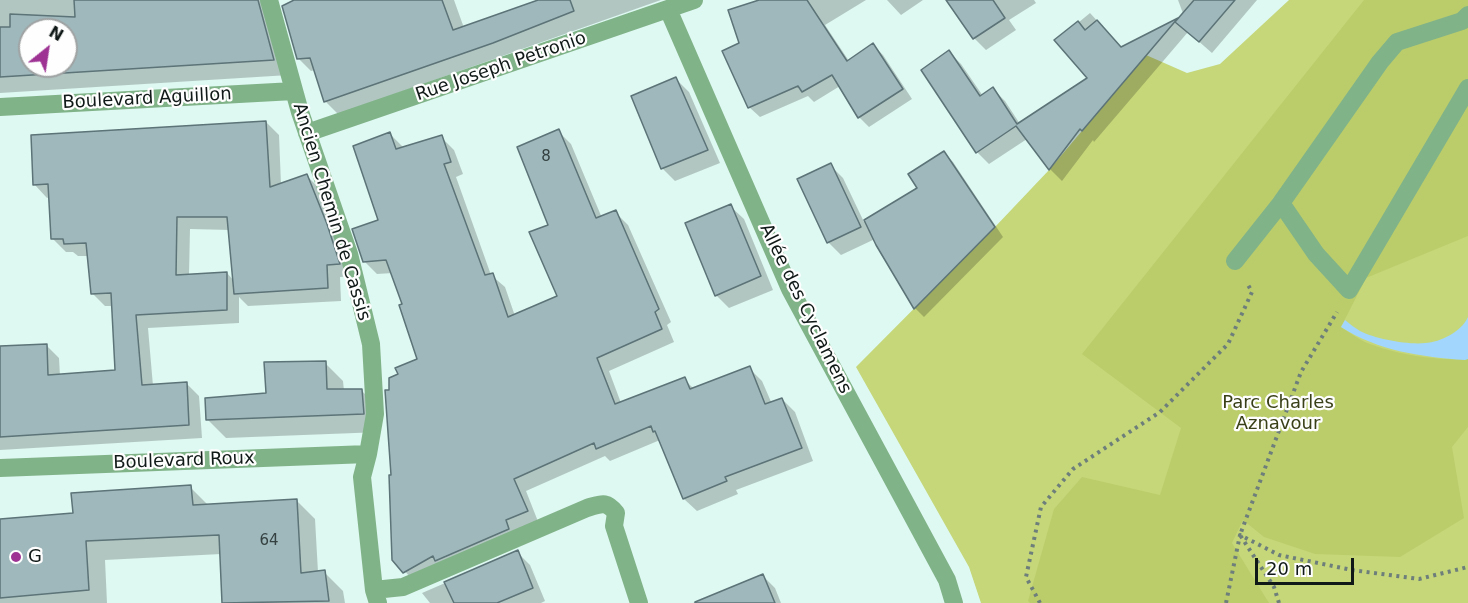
<!DOCTYPE html>
<meta charset="utf-8">
<style>
body{margin:0}
#map{position:relative;width:1468px;height:603px;overflow:hidden;background:#def8f2;font-family:"DejaVu Sans",sans-serif}
canvas{display:block}
.north{position:absolute;left:18px;top:18px;width:60px;height:60px;box-sizing:border-box;background:#fefefe;border:2px solid #9fa2a2;border-radius:50%;rotate:30deg;font-size:16px;font-weight:700;line-height:24px;text-align:center;color:#101917}
.north::after{content:'';display:block;margin:auto;width:21px;height:27px;background:#9e3394;clip-path:polygon(50% 0,100% 100%,50% 72%,0 100%)}
.scale{position:absolute;left:1255px;top:558px;width:99px;height:27px;box-sizing:border-box;border:3px solid #101917;border-top:0;padding-left:8px;font-size:18px;line-height:21px;white-space:nowrap;color:#101917;-webkit-text-stroke:4px #fefefe;paint-order:stroke}
</style>
<div id="map">
<canvas width="1468" height="603"></canvas>
<div class="north">N</div>
<div class="scale">20 m</div>
</div>
<script>
const ctx = document.querySelector('canvas').getContext('2d');
ctx.lineJoin = 'round';
function fillPath(path, color) { ctx.fillStyle = color; ctx.fill(path, 'evenodd'); }
function strokePath(path, color, width, dash) { ctx.strokeStyle = color; ctx.lineWidth = width; ctx.lineCap = dash ? 'butt' : 'round'; ctx.setLineDash(dash || []); ctx.stroke(path); }
function drawText(font, color, halo, rows, align = 'center') {
  ctx.font = font + ' "DejaVu Sans",sans-serif'; ctx.lineWidth = 4.5; ctx.setLineDash([]); ctx.textBaseline = 'middle'; ctx.strokeStyle = halo; ctx.fillStyle = color; for (const [text, x, y, turn = 0] of rows) {
    ctx.save(); ctx.translate(x, y); ctx.rotate((+turn || 0) * Math.PI / 180); ctx.textAlign = isNaN(turn) ? turn : align; if (halo) ctx.strokeText(text, 0, 0); ctx.fillText(text, 0, 0); ctx.restore();
  }
}
fillPath(new Path2D(`
 M1289 0H1468V603H981L969 567 856 367 995 227 1049 170 1146 55 1187 73 1220 64Z`), '#c5d779');
fillPath(new Path2D(`
 M1364 0H1468V236L1366 278 1341 327C1349 332 1357 338 1365 342 1394 354 1437 361 1468 359V427L1452 447 1464 518 1400 557 1315 554 1264 537 1243 520 1232 543 1269 603H1030L1028 601 1054 509 1082 477 1160 495 1181 428 1082 354Z`), '#bbcd6b');
fillPath(new Path2D(`
 M1468 317V359L1465 360C1422 357 1378 351 1341 327L1345 320C1350 324 1355 328 1360 331 1375 339 1409 345 1425 343 1441 342 1461 332 1468 317Z`), '#a2d6fc');
fillPath(new Path2D(`
 M0 0H270L289 75 0 93ZM30 30H66V66H30Z
 M297 0H454L464 28 537 2 536 0H661L338 114 325 101 315 70 311 71 298 58Z
 M763 0H866L825 25 849 61 873 45 883 55 912 99 869 127 859 117 840 86 814 102 808 96 760 117 749 107 741 44Z
 M887 0H923L901 15Z
 M948 0H1034L1036 3 1009 20 1016 30 986 50 974 38Z
 M1178 0H1257L1212 53 1188 32 1094 142 1093 140 1062 181 1050 169 1027 139 989 164 977 152 949 52 961 64 983 96 993 89 1005 101 1020 124 1089 79 1056 41 1090 13 1122 48 1184 16Z
 M676 79 689 92 720 163 675 181 662 168Z
 M266 122 279 135 281 185 307 176 320 189 352 276 340 277 341 301 248 306 239 297V323L148 328 153 386 186 383 199 396 202 438 0 450V348L46 345 59 358 60 376 117 372 114 306H105L92 293 89 256H78L73 252H66L53 239 50 197 47 198 34 184ZM190 229 230 230 234 281 227 273 189 275Z
 M558 131 571 144 602 218 615 212 628 225 671 322 667 325 674 342 609 371 621 403 684 379 694 389 749 368 762 381 772 404 782 399 795 412 813 461 736 490 738 494 697 511 684 499 660 440 610 461 605 456 526 491 539 524 418 586 394 559 393 476 419 360 404 305 393 273 377 274 364 261 380 221 390 134 404 148 441 137 454 150 463 174 456 177 491 275 505 287 515 316 559 296 550 225Z
 M944 153 953 162 1003 237 924 317 915 308 875 239 841 255 828 242 830 165 843 178 864 222 919 188Z
 M730 206 744 219 773 290 729 308 716 295Z
 M325 363 343 381 344 391H362L380 409 381 432 226 438 208 420 268 394Z
 M190 487 209 506 296 500 315 519 318 572H324L343 591 345 603H224L221 554 105 560 107 603H0V520L75 515Z
 M517 552 530 565 545 601 541 603H430L422 593Z
 M763 576 775 588 781 603H693Z`), '#0003');
const building = new Path2D(`
 M74 0H258L274 60 0 77V27H10V14L75 17ZM30 30H66V66H30Z
 M294 0H442L453 30 538 0H570L574 11 493 43 324 102 310 58 297 59 282 6Z
 M759 0H807L847 61 873 43 903 89 858 118 832 75 802 92 798 86 748 108 722 51 739 43 728 10Z
 M946 0H993L1005 18 973 39Z
 M1194 0H1235L1199 42 1175 22Z
 M1178 18 1082 131 1080 129 1049 170 1016 126 976 153 921 70 949 50 980 96 993 87 1017 124 1087 78 1054 40 1078 21 1085 30 1097 20 1121 47Z
 M676 77 708 150 661 169 631 96Z
 M266 121 270 187 307 174 327 224 340 264 327 265 328 288 234 294 227 217H177L176 275 227 272V310L136 315 142 385 187 382 189 425 0 437V346L47 344 48 375 115 370 111 293 91 294 86 243 64 244 63 239H51L48 184 33 185 31 135Z
 M559 129 596 218 616 210 659 309 655 312 662 329 597 358 615 404 685 377 690 389 750 366 765 404 782 398 802 448 725 477 727 481 683 499 655 431 653 432 651 426 596 449 594 443 514 479 528 511 506 520 509 529 435 561 433 556 403 573 392 560 389 475H391L385 390H389V378L398 374 395 368 417 359 399 305 402 304 386 260 363 262 352 229 378 220 353 146 390 132 396 149 442 135 451 162 444 164 485 275 493 273 508 317 557 296 529 232 548 225 517 147Z
 M944 151 995 227 914 309 876 245 864 220 917 188 908 174Z
 M831 163 861 227 827 243 797 179Z
 M731 204 761 276 715 296 685 223Z
 M326 361 327 389H362L364 414 206 420 205 398 266 393 264 362Z
 M191 485 193 505 297 499 301 573 325 570 329 601 222 603 219 535 86 541 89 590 0 598V519L73 513 71 493Z
 M518 550 533 588 497 603H454L444 582Z
 M763 574 775 603H695V602Z`);
fillPath(building, '#9fb8bc');
strokePath(building, '#5c7377', 1.5);
strokePath(new Path2D(`
 M1040 603 1026 577 1041 507 1073 469 1160 412 1228 344 1252 292 1247 283
 M1226 603 1240 535 1279 555 1352 570 1419 579 1468 567
 M1279 603 1274 587 1240 535 1301 372 1337 312`), '#6e7f7b', 4, [3, 4.5]);
strokePath(new Path2D(`
 M269 0 300 112 349 254 371 344 375 414 368 454 362 477 374 590 378 603
 M668 9 790 289 947 580 954 603
 M0 107 294 91
 M307 133 694 0
 M1281 203 1316 254 1349 290 1468 88
 M1235 261 1281 203 1380 62 1397 42 1462 21 1468 15
 M0 468 368 454
 M374 590 403 587 587 508C601 504 606 500 616 513L614 526 639 603`), '#80b388', 18);
for (const [x, y, r, color] of [
 [16,557,6,"#9e3394"]
]) { const dot = new Path2D(); dot.arc(x, y, r, 0, 2 * Math.PI); ctx.fillStyle = color; ctx.fill(dot); strokePath(dot, '#fefefe', 2); }
drawText('15px', '#344140', null, [
 ["8",546,157],
 ["64",269,541]
]);
drawText('18px', '#101917', '#fefefe', [
 ["Rue Joseph Petronio",501,67,-19],
 ["Boulevard Aguillon",147,99,-3],
 ["Ancien Chemin de Cassis",331,212,73],
 ["Allée des Cyclamens",805,309,64],
 ["Boulevard Roux",184,461,-2]
]);
drawText('18px', '#394017', '#fefefe', [
 ["Parc Charles",1278,403],
 ["Aznavour",1278,424]
]);
drawText('18px', '#101917', '#fefefe', [
 ["G",28,557]
], 'left');
</script>
